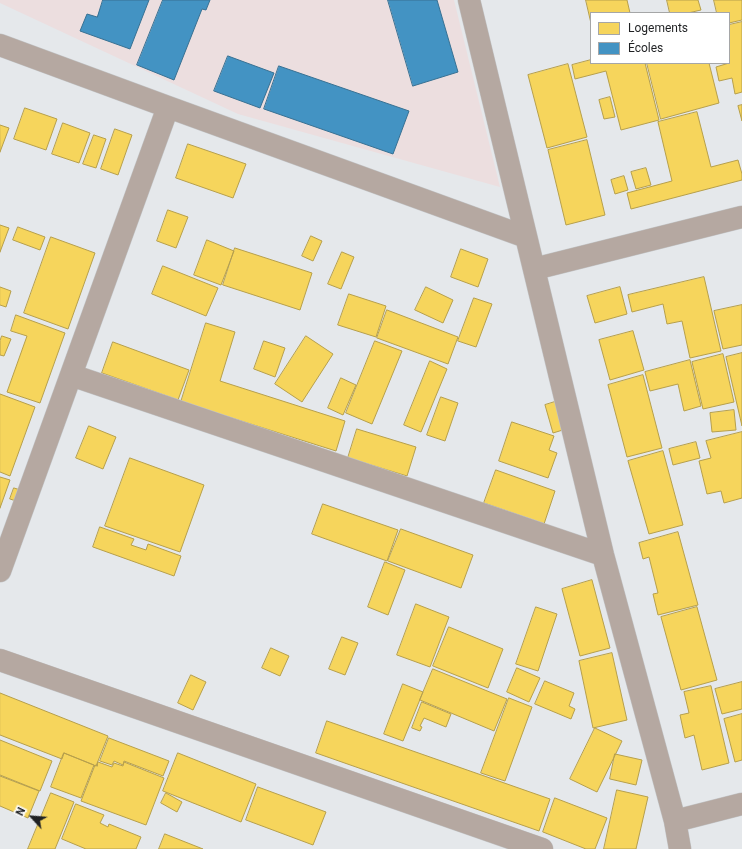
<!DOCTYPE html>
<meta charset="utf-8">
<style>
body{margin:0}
#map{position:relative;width:742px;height:849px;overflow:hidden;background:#e5e8eb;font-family:Roboto,sans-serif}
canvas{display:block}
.legend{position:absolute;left:590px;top:12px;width:140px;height:52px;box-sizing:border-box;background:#fff;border:1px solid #a5a6a7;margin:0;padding:5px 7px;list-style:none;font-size:12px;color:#1f2123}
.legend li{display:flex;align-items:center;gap:8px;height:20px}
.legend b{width:20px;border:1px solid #a5a6a7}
.north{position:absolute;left:12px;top:797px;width:40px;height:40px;-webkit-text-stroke:3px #fff;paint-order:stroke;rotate:296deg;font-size:11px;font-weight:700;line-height:16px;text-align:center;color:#1f2123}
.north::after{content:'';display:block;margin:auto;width:14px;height:18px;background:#1f2123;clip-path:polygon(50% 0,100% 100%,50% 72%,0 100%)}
</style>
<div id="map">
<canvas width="742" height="849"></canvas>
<ul class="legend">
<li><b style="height:11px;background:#f6d55c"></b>Logements</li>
<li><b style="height:11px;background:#4393c3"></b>Écoles</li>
</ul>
<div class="north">N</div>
</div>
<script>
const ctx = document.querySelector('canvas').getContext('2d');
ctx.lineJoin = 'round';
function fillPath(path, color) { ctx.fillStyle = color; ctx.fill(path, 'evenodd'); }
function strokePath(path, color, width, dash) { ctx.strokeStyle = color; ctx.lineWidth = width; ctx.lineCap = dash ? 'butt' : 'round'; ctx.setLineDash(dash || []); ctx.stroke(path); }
fillPath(new Path2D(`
 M0 0H454L500 187 238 114 0 3Z`), '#ecdedf');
const homes = new Path2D(`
 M586 0H627L630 13H591V23Z
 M667 0H698L701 10 688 13H670Z
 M714 0H742V20L729 23V13H717Z
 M742 22V92L735 94 732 78 719 81 716 67 729 63V25Z
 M591 60V63H645L659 120 621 130 606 71 575 79 572 65Z
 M647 63H709L719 103 661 119Z
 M568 64 587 137 547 148 528 75Z
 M610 97 615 117 604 119 599 100Z
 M742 105V121L738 106Z
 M25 108 57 119 46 150 14 139Z
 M697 112 711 167 738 160 742 174V180L631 209 627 193 672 181 658 122Z
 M63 123 90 133 79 163 52 154Z
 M0 125 9 128 0 152Z
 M115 129 132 135 118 175 101 169Z
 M94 135 106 139 96 168 83 164Z
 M587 140 605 215 566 225 548 150Z
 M188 144 246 164 233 198 176 178Z
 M646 168 651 185 636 189 631 172Z
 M624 176 628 190 615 194 611 180Z
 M168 210 188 217 176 248 157 241Z
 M0 225 9 228 0 252Z
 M18 227 45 237 40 250 13 240Z
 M311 236 322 241 313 261 302 256Z
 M51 237 95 253 68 329 24 313Z
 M207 240 234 251 221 285 194 275Z
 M235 248 312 273 300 310 223 285Z
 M461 249 488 259 478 287 451 277Z
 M342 252 354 257 341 289 328 284Z
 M163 266 218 288 206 316 152 294Z
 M704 277 721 351 690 358 682 321 667 324 663 304 632 312 628 295Z
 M0 287 11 291 6 307 0 305Z
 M426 287 453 300 443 323 415 310Z
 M620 287 627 314 595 323 587 296Z
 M349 294 386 306 376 337 338 325Z
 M474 298 492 304 476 347 458 341Z
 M742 305V345L723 349 714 311Z
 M387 310 458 337 448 364 377 338Z
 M16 315 65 333 40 403 7 392 27 336 11 331Z
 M206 323 235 332 220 381 345 421 336 451 181 402Z
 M633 331 644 370 610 380 599 340Z
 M2 336 11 339 4 356 0 355V341Z
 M306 336 333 354 302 402 275 384Z
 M264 341 285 348 275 377 254 369Z
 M375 341 402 351 372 424 346 413Z
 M113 342 189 370 178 400 102 373Z
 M742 353V426L726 357Z
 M723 354 734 402 703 409 692 362Z
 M690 360 701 406 684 411 678 384 650 391 645 372Z
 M430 361 447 369 421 432 404 425Z
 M643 375 662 448 627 457 608 385Z
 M341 378 356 385 343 415 328 408Z
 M0 394 35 407 10 476 0 472Z
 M441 397 458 403 445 441 427 435Z
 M558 401 566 429 553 433 545 405Z
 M734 410 736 430 712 432 710 413Z
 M512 422 554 436 549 450 557 453 548 478 499 461Z
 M89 426 116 437 103 469 76 458Z
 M357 429 416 447 407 476 348 458Z
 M742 432V498L724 503 721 491 707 494 699 461 711 458 706 441Z
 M696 442 700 458 673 465 669 449Z
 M663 451 683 525 649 534 628 461Z
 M130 458 204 485 180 552 105 526Z
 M496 470 555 491 544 524 484 503Z
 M0 477 10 480 0 508Z
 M14 488 27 492 22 503 10 499Z
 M323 504 398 530 387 561 312 534Z
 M100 527 134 539 131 545 146 550 148 544 181 556 174 576 93 547Z
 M401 529 473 555 461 588 388 561Z
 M678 532 698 605 658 615 653 594 658 593 649 557 643 559 639 543Z
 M385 562 405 570 388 615 368 607Z
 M592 580 610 648 580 656 562 589Z
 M416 604 449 617 430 667 397 655Z
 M536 607 557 614 538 671 516 664Z
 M697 607 717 680 681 690 661 617Z
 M449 627 503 649 488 688 433 666Z
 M342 637 358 643 345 675 329 669Z
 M271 648 289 656 280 676 262 668Z
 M612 653 627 720 593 728 579 661Z
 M517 668 540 678 529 702 507 692Z
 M433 669 507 699 494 731 420 700Z
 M191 675 206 682 193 710 178 703Z
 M545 681 574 693 569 706 575 709 571 719 535 704Z
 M742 682V709L722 714 715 689Z
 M403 684 423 692 403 741 384 734Z
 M711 686 729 763 702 770 694 735 685 738 680 715 689 713 684 692Z
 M0 693 108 736 96 766 64 753 62 759 0 735Z
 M509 698 532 707 505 781 481 773Z
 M422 702 451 714 446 727 424 718 420 726 422 727 420 731 412 728Z
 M742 714V760L735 762 724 719Z
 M327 721 550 799 539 831 316 753Z
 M595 728 622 741 597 792 570 779Z
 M109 738 169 761 163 776 124 761 123 765 114 761 112 765 100 761Z
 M0 740 52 761 40 791 0 775Z
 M64 753 94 765 81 798 51 787Z
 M178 753 256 784 241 822 163 791Z
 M615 754 642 760 636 785 610 779Z
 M98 762 112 767 114 763 123 766 124 762 164 778 146 825 81 801 95 765 97 766Z
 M0 776 39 791 28 818 0 806Z
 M258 787 326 812 313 845 246 820Z
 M617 790 648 797 636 849H604Z
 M51 793 74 802 55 849H28Z
 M166 793 182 802 177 812 161 803Z
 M555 798 607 818 595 849H586L543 832Z
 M76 804 104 815 100 823 108 827 109 824 141 837 136 849H86L62 839Z
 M165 834 203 849H159Z`);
fillPath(homes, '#f6d55c');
strokePath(homes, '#b69f4b', 1);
const schools = new Path2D(`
 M103 0H149L130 49 80 31 87 14 97 17Z
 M163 0H210L206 10 202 9 174 80 137 65Z
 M388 0H437L458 72 413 86Z
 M228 56 274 73 260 108 214 91Z
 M279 66 409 111 393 154 264 109Z`);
fillPath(schools, '#4393c3');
strokePath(schools, '#387193', 1);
const street = new Path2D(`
 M469 0 603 555 675 821 680 849
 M0 45 168 107 526 237
 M534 269 742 217
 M71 375 603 555
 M0 571 168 107
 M0 660 542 849
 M675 821 742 804`);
strokePath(street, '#c2c4c6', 23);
strokePath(street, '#b5a8a1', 22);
</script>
